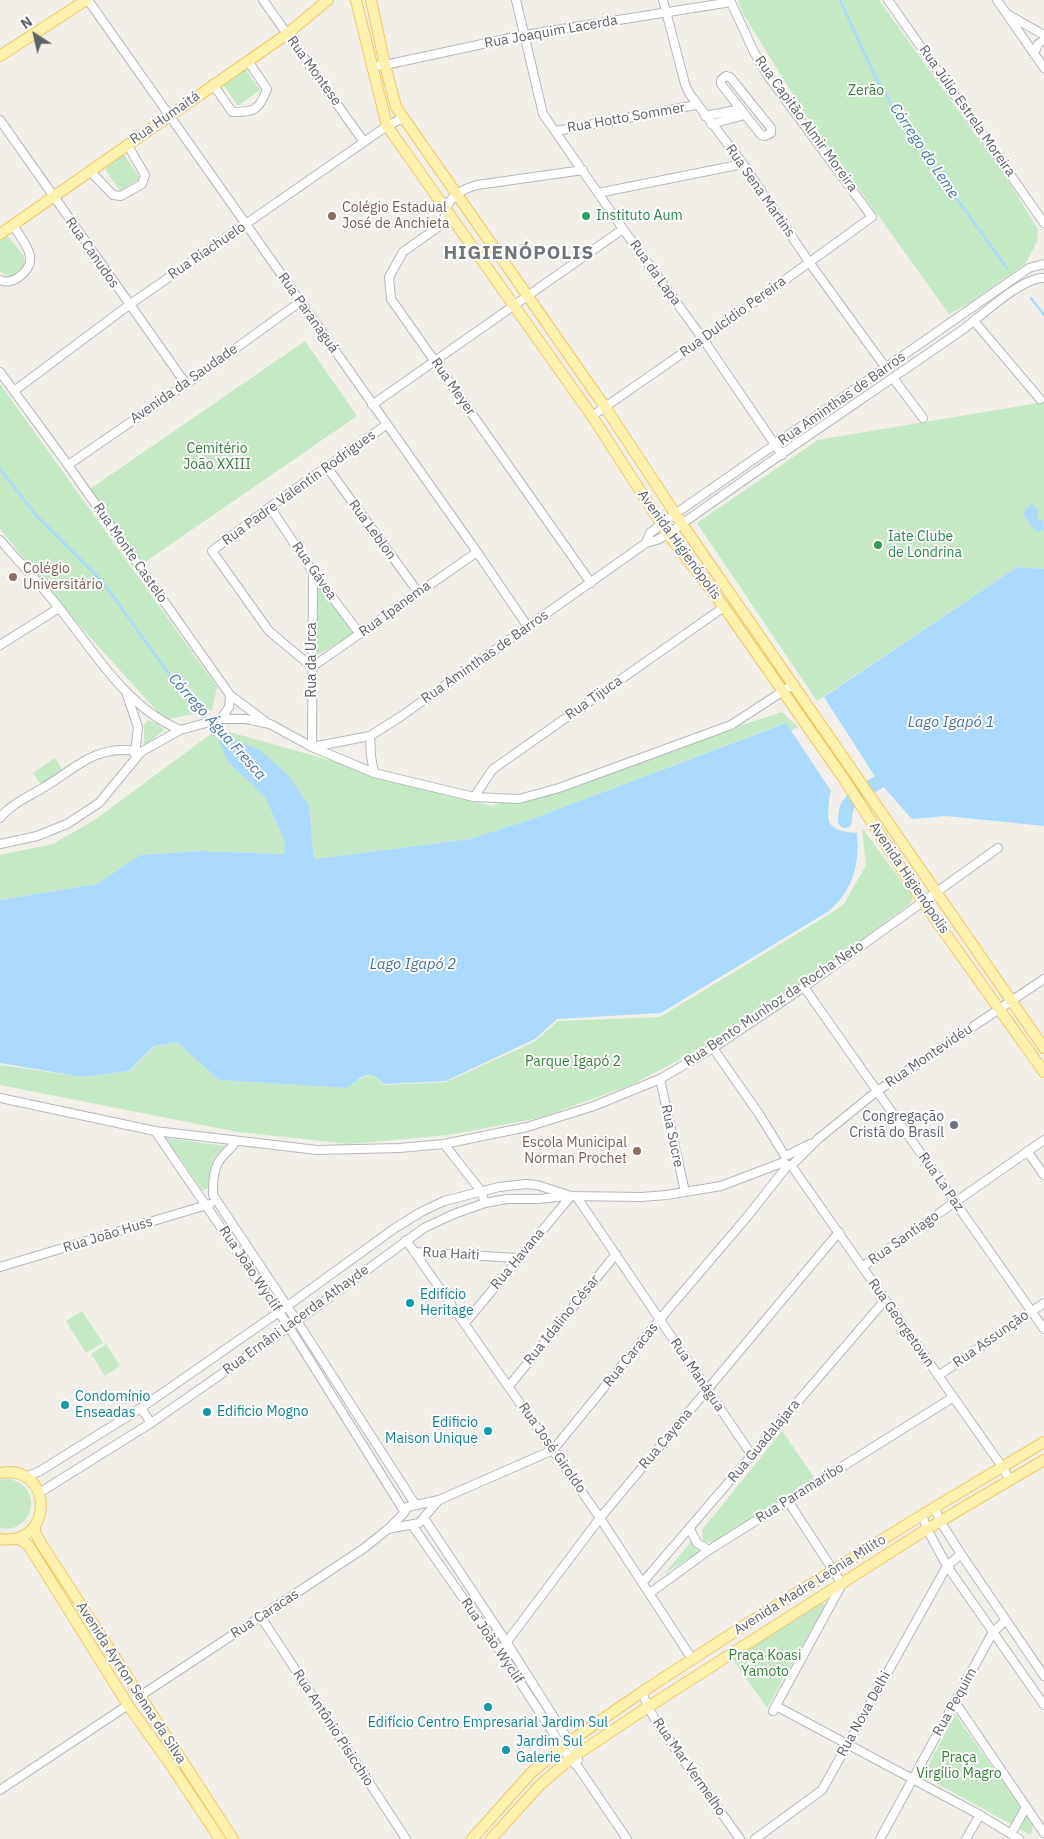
<!DOCTYPE html>
<meta charset="utf-8">
<style>
body{margin:0}
#map{position:relative;width:1044px;height:1839px;overflow:hidden;background:#f1efe8;font-family:"IBM Plex Sans",sans-serif}
canvas{display:block}
.north{position:absolute;left:10px;top:10px;width:50px;height:50px;-webkit-text-stroke:4px #fff;paint-order:stroke;rotate:325deg;font-size:14px;font-weight:700;line-height:20px;text-align:center;color:#5f6368}
.north::after{content:'';display:block;margin:auto;width:18px;height:22px;background:#5f6368;clip-path:polygon(50% 0,100% 100%,50% 72%,0 100%)}
</style>
<div id="map">
<canvas width="1044" height="1839"></canvas>
<div class="north">N</div>
</div>
<script>
const ctx = document.querySelector('canvas').getContext('2d');
ctx.lineJoin = 'round';
function fillPath(path, color) { ctx.fillStyle = color; ctx.fill(path, 'evenodd'); }
function strokePath(path, color, width, dash) { ctx.strokeStyle = color; ctx.lineWidth = width; ctx.lineCap = dash ? 'butt' : 'round'; ctx.setLineDash(dash || []); ctx.stroke(path); }
function drawText(font, color, halo, rows, align = 'center') {
  ctx.font = font + ' "IBM Plex Sans",sans-serif'; ctx.lineWidth = 4; ctx.setLineDash([]); ctx.textBaseline = 'middle'; ctx.strokeStyle = halo; ctx.fillStyle = color; for (const [text, x, y, turn = 0] of rows) {
    ctx.save(); ctx.translate(x, y); ctx.rotate((+turn || 0) * Math.PI / 180); ctx.textAlign = isNaN(turn) ? turn : align; if (halo) ctx.strokeText(text, 0, 0); ctx.fillText(text, 0, 0); ctx.restore();
  }
}
fillPath(new Path2D(`
 M738 0H879L1009 182 1038 229 1037 241 1026 263 970 303 949 314 805 114 742 12Z
 M245 69 260 90 238 106 223 84Z
 M123 153 140 178 120 191 103 166Z
 M6 234 24 256V267L11 277 0 272V238Z
 M305 341 357 416 142 564 90 489Z
 M0 384 217 687 212 710 165 720 70 615 0 529Z
 M1044 402V569L1017 567 817 701 697 523 818 440Z
 M316 580 358 632 315 656Z
 M782 712 798 727 791 731 785 723 532 819 470 839 314 859 309 806 228 762 265 797 285 842 284 854 201 851 140 855 97 884 0 900V855L53 844 96 819 215 731H226L492 806Z
 M148 720 158 724 164 730 148 743 144 744V725Z
 M55 758 64 772 42 786 33 773Z
 M862 828 913 897 911 903 817 973 694 1052 631 1085 539 1118 448 1135 350 1144 238 1132 0 1085V1065L84 1077 130 1071 155 1046 177 1042 219 1080 347 1088C362 1080 366 1066 384 1085L446 1082 534 1042 558 1021 660 1017 831 913 844 904 866 865Z
 M166 1138 225 1146V1148C205 1161 214 1171 207 1189L202 1190Z
 M82 1311 103 1343 86 1353 66 1321Z
 M106 1344 120 1366 105 1376 91 1354Z
 M782 1431 814 1477 714 1543 703 1541 702 1530Z
 M9 1479C45 1486 34 1535 0 1528V1480Z
 M691 1542 695 1548 701 1551 665 1573Z
 M821 1602 824 1604V1607L767 1708 732 1658Z
 M955 1714 1033 1825 1031 1835 923 1776Z`), '#c5e8c5');
fillPath(new Path2D(`
 M1032 504 1038 510V519L1043 520 1044 530 1037 532 1024 516 1025 509Z
 M1017 567 1044 569V826L946 816 912 819 878 781 824 697Z
 M786 723 831 791C829 796 829 799 829 803 825 828 834 831 857 833 860 864 853 890 829 911L661 1013 557 1019 535 1039 446 1081 384 1084C365 1066 362 1079 347 1088L219 1080 177 1042 154 1046 129 1071 83 1077 0 1063V900L97 884 140 855 201 851 284 854 285 842 265 797 228 762 218 738 239 741 261 751 287 774 309 806 314 859 470 839 532 819Z`), '#aadaff');
strokePath(new Path2D(`
 M840 0 874 74 906 129 1007 268
 M1031 298 1044 315
 M0 469 36 515 102 581 182 692 207 720
 M211 724 225 741`), '#aadaff', 2.5);
strokePath(new Path2D(`
 M845 821C845 817 846 809 848 805 856 794 883 778 896 775`), '#aadaff', 14);
const minor = new Path2D(`
 M88 0 477 552 528 627
 M263 0 364 142
 M516 0 543 114 623 229 703 339 782 455
 M663 0 685 84 689 93 743 164 809 262 886 368
 M888 0 1044 223
 M997 0 1044 68
 M1007 14 1044 35
 M1034 54 1038 44 1044 40
 M371 66 385 65 524 35 731 2
 M726 76 730 77 771 128V133L765 136 761 135 721 84V80Z
 M213 84 232 112C254 112 259 111 267 89L248 61
 M705 116 741 109
 M0 120 186 384
 M711 124 745 115
 M556 131 696 105
 M583 170 477 185C463 189 450 195 446 210 445 216 445 219 441 225L403 252 389 277 391 299 591 583
 M90 171 113 195 121 196 142 184 145 175 127 144
 M598 193 743 164
 M0 280C6 283 13 281 19 277 42 260 24 243 13 225
 M974 321 1040 399
 M0 372 68 465 230 695 266 722
 M893 378 923 418
 M14 391 129 305 387 126 403 118
 M372 405 623 229
 M592 416 703 339 872 217 768 76 754 52 730 0
 M68 465 186 384 300 302
 M327 467 418 592
 M270 507 313 572 360 634
 M0 540C20 563 41 585 60 609 95 653 126 707 180 730
 M646 543 650 533 675 514 1029 268 1044 264
 M0 645 59 608
 M312 667 269 631 212 551 270 507 386 425
 M312 667 477 552
 M127 695 138 727 135 754
 M221 719 229 707 230 695
 M370 736 371 756 374 773
 M312 747 370 736 400 717 646 543 657 540 668 534C766 463 866 397 965 328 982 315 1024 276 1044 278
 M312 747 313 572
 M474 797 493 769 724 607
 M0 818C11 804 26 798 41 789 73 771 94 744 136 751
 M0 844 37 836 67 824 99 803 141 752 180 730 221 719H246L270 724 312 747 374 773 474 797 519 799 559 788 731 725 794 684
 M804 987 1044 1329
 M713 1048 759 1114 785 1156
 M660 1079 685 1192
 M0 1098 155 1131 317 1150 399 1148 444 1144 527 1127 594 1106 660 1079 713 1048 804 987 998 848
 M155 1131 289 1327 404 1511
 M236 1141C232 1148 228 1150 223 1156 213 1166 213 1182 213 1195L297 1321 415 1504
 M444 1144 481 1191 485 1203
 M1027 1151 1044 1175
 M788 1155 810 1144
 M793 1164 818 1139 877 1091 1044 979
 M791 1165 1003 1468 1010 1481
 M576 1196 751 1454
 M406 1240 600 1518 692 1659
 M414 1252 518 1258
 M0 1267 210 1204
 M862 1267 1044 1140
 M465 1323 571 1196
 M938 1376 1044 1303
 M509 1386 616 1254
 M141 1408 151 1423
 M26 1477 40 1471 141 1408 279 1312 395 1228 421 1212 444 1201 499 1187 526 1184 537 1185 571 1196 641 1197 667 1195 721 1186 784 1162
 M39 1493 151 1423 289 1327 424 1228 454 1214 485 1203 507 1199H538L567 1196
 M935 1508 940 1521 961 1554 1044 1676
 M922 1515 927 1529 947 1566 1044 1705
 M424 1518 507 1643 577 1754 578 1760
 M412 1525 500 1651 570 1759 578 1767 627 1839
 M388 1529 419 1523 439 1500
 M690 1529 697 1543 709 1550
 M643 1582 885 1300
 M650 1593 709 1550 952 1398
 M261 1617 406 1839
 M500 1651 600 1518 839 1232
 M642 1692 648 1707 657 1723 740 1839
 M140 1696 363 1549 388 1529 404 1513 407 1507 439 1500 553 1450 660 1319 747 1217 788 1165
 M955 1702 1044 1833
 M776 1706 980 1815 1019 1839
 M773 1711 842 1584 788 1501
 M0 1790 128 1705
 M1011 1834 1026 1807
 M755 1839 822 1790 947 1566 961 1554
 M880 1839 993 1632 1006 1620
 M966 1839 980 1815`);
const major = new Path2D(`
 M356 0 387 126 592 416 668 534 724 607 844 779 923 902 1044 1072
 M371 0 385 65 396 107 605 407 682 524 1044 1048
 M0 56 86 0
 M0 234 287 34 328 0
 M0 1473C54 1463 55 1547 0 1539
 M35 1526V1532L42 1545 233 1839
 M18 1538 29 1546 128 1705 168 1761 220 1839
 M472 1839 530 1774 562 1747 642 1692 745 1625 922 1515 1044 1442
 M491 1839 539 1786 570 1759 648 1707 927 1529 1044 1460`);
strokePath(minor, '#b5b8bc', 10);
strokePath(major, '#f2c960', 12);
strokePath(minor, '#fff', 8);
strokePath(major, '#fff2af', 10);
for (const [x, y, r, color] of [
 [332,216,5,"#8d6e63"],
 [586,216,5,"#2e9e5b"],
 [878,545,5,"#2e9e5b"],
 [13,577,5,"#8d6e63"],
 [954,1125,5,"#6b7280"],
 [637,1151,5,"#8d6e63"],
 [410,1303,5,"#0f9aa8"],
 [65,1405,5,"#0f9aa8"],
 [207,1412,5,"#0f9aa8"],
 [488,1431,5,"#0f9aa8"],
 [488,1707,5,"#0f9aa8"],
 [506,1750,5,"#0f9aa8"]
]) { const dot = new Path2D(); dot.arc(x, y, r, 0, 2 * Math.PI); ctx.fillStyle = color; ctx.fill(dot); strokePath(dot, '#fff', 2); }
drawText('14px', '#5f6368', '#fff', [
 ["Rua Joaquim Lacerda",551,32,-10],
 ["Rua Montese",314,71,54],
 ["Rua Júlio Estrela Moreira",967,111,55],
 ["Rua Humaitá",165,118,-35],
 ["Rua Hotto Sommer",626,118,-10],
 ["Rua Capitão Almir Moreira",806,124,54],
 ["Rua Sena Martins",760,191,55],
 ["Rua Riachuelo",207,251,-34],
 ["Rua Canudos",92,253,55],
 ["Rua da Lapa",655,273,54],
 ["Rua Paranaguá",308,313,55],
 ["Rua Dulcídio Pereira",733,317,-36],
 ["Avenida da Saudade",184,384,-35],
 ["Rua Meyer",453,387,55],
 ["Rua Aminthas de Barros",842,399,-35],
 ["Rua Padre Valentin Rodrigues",299,488,-36],
 ["Rua Leblon",372,530,54],
 ["Avenida Higienópolis",679,545,54],
 ["Rua Monte Castelo",130,553,55],
 ["Rua Gávea",314,571,55],
 ["Rua Ipanema",395,609,-36],
 ["Rua Aminthas de Barros",485,657,-35],
 ["Rua da Urca",312,660,-90],
 ["Rua Tijuca",594,698,-35],
 ["Avenida Higienópolis",909,878,56],
 ["Rua Bento Munhoz da Rocha Neto",774,1004,-34],
 ["Rua Montevidéu",929,1056,-34],
 ["Rua Sucre",672,1136,78],
 ["Rua La Paz",941,1182,55],
 ["Rua João Huss",108,1235,-17],
 ["Rua Santiago",904,1238,-35],
 ["Rua Haiti",451,1254,3],
 ["Rua Havana",518,1259,-50],
 ["Rua João Wyclif",250,1269,56],
 ["Rua Ernâni Lacerda Athayde",296,1320,-36],
 ["Rua Idalino César",562,1320,-51],
 ["Rua Georgetown",901,1323,55],
 ["Rua Assunção",991,1339,-35],
 ["Rua Caracas",631,1355,-51],
 ["Rua Manágua",697,1375,56],
 ["Rua Cayena",666,1439,-50],
 ["Rua Guadalajara",764,1441,-50],
 ["Rua José Giroldo",552,1448,55],
 ["Rua Paramaribo",800,1493,-32],
 ["Avenida Madre Leônia Milito",810,1585,-32],
 ["Rua Caracas",265,1614,-33],
 ["Rua João Wyclif",492,1641,56],
 ["Avenida Ayrton Senna da Silva",131,1683,57],
 ["Rua Pequim",955,1702,-61],
 ["Rua Nova Delhi",864,1714,-61],
 ["Rua Antônio Pisicchio",333,1728,57],
 ["Rua Mar Vermelho",689,1767,55]
]);
drawText('14px', '#348238', '#fff', [
 ["Zerão",866,91],
 ["Cemitério",217,449],
 ["João XXIII",217,465],
 ["Parque Igapó 2",573,1062],
 ["Praça Koasi",765,1656],
 ["Yamoto",765,1672],
 ["Praça",959,1758],
 ["Virgílio Magro",959,1774]
]);
drawText('14px', '#785e54', '#fff', [
 ["Colégio Estadual",342,208],
 ["José de Anchieta",342,224],
 ["Colégio",23,569],
 ["Universitário",23,585],
 ["Escola Municipal",627,1143,"right"],
 ["Norman Prochet",627,1159,"right"]
], 'left');
drawText('14px', '#27864d', '#fff', [
 ["Instituto Aum",596,216],
 ["Iate Clube",888,537],
 ["de Londrina",888,553]
], 'left');
drawText('14px', '#5b616d', '#fff', [
 ["Congregação",944,1117],
 ["Cristã do Brasil",944,1133]
], 'right');
drawText('14px', '#0d838f', '#fff', [
 ["Edifício",420,1295],
 ["Heritage",420,1311],
 ["Condomínio",75,1397],
 ["Enseadas",75,1413],
 ["Edificio Mogno",217,1412],
 ["Edificio",478,1423,"right"],
 ["Maison Unique",478,1439,"right"],
 ["Edifício Centro Empresarial Jardim Sul",488,1723,"center"],
 ["Jardim Sul",516,1742],
 ["Galerie",516,1758]
], 'left');
drawText('italic 15px', '#4174aa', '#fff', [
 ["Córrego do Leme",924,151,56],
 ["Lago Igapó 1",951,723],
 ["Córrego Água Fresca",217,727,48],
 ["Lago Igapó 2",413,965]
]);
ctx.letterSpacing = '1px';
drawText('bold 19px', '#70757a', '#fff', [
 ["HIGIENÓPOLIS",519,254]
]);
ctx.letterSpacing = '0px';
</script>
